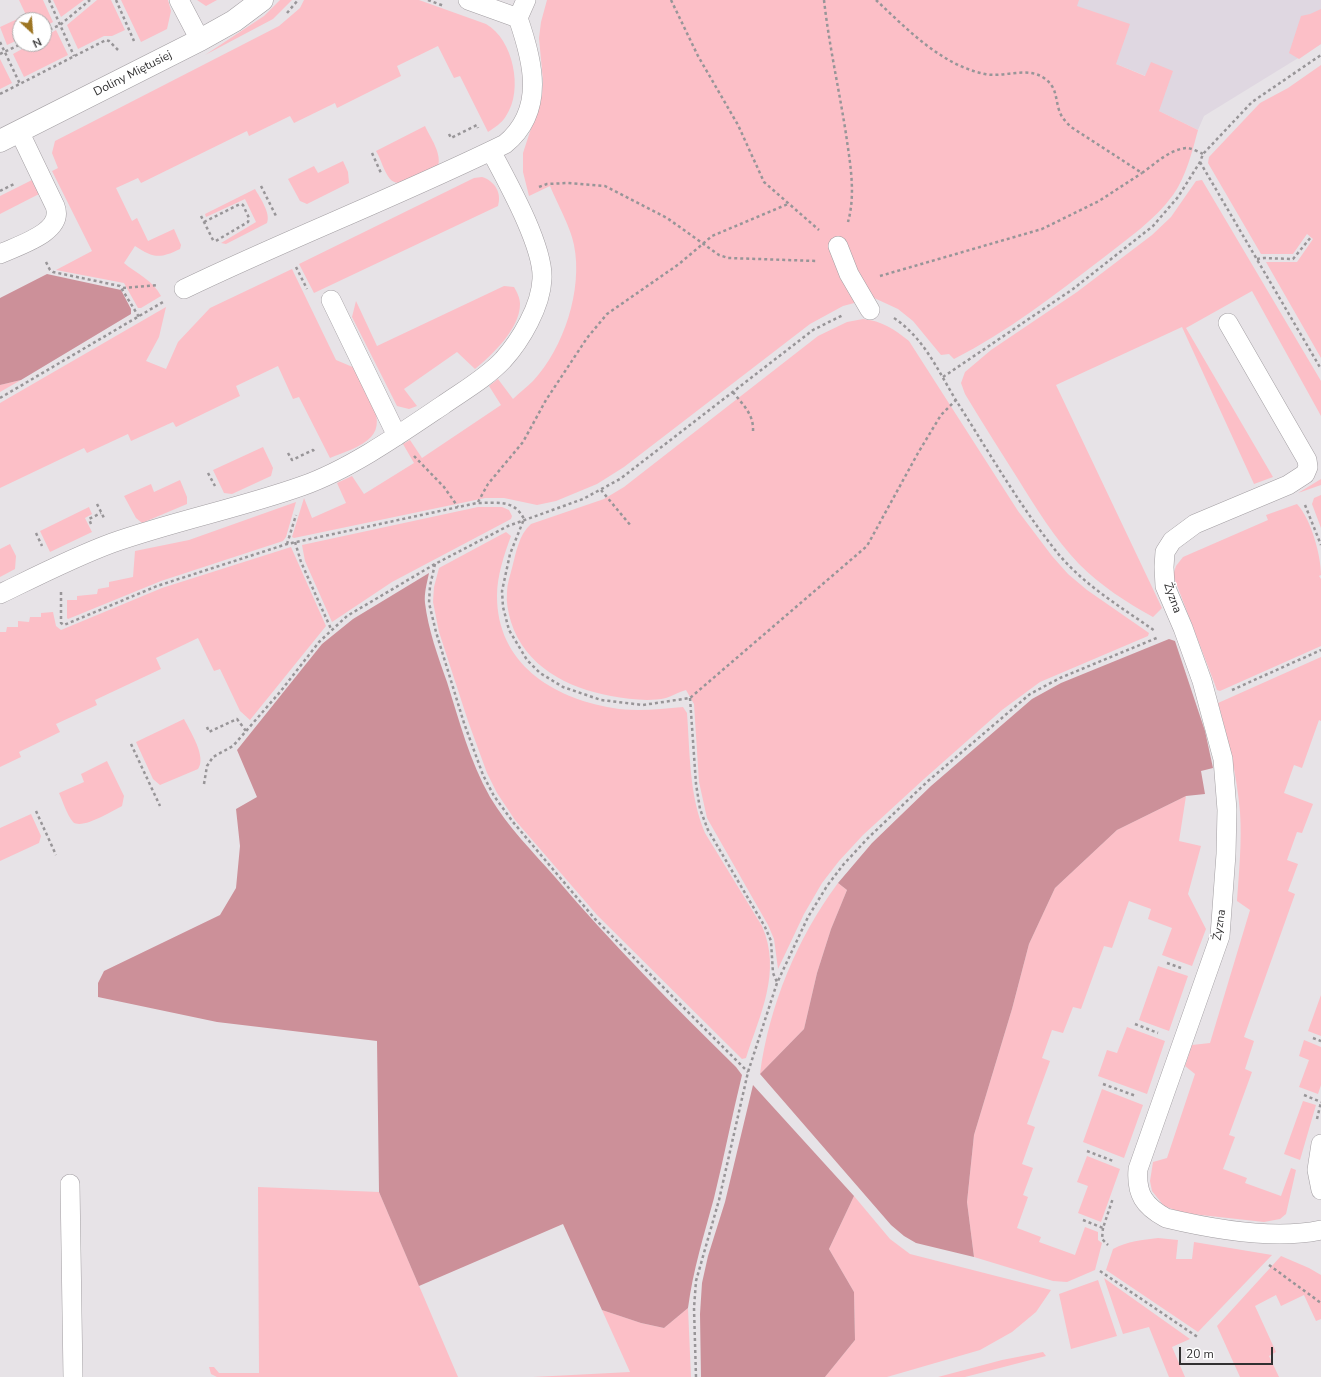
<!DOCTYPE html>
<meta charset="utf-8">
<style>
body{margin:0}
#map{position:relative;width:1321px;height:1377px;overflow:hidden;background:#e7e3e7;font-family:"Nunito Sans",sans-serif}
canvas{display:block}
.north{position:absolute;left:12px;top:12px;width:40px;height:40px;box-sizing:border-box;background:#fff;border:1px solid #adacad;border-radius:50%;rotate:154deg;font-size:11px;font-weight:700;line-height:16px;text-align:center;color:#313031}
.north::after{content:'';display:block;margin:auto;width:14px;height:18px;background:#9d7522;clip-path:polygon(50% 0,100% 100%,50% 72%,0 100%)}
.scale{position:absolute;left:1179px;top:1347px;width:94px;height:18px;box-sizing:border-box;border:2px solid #313031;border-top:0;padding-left:5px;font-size:12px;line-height:14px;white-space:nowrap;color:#313031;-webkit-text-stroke:3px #fff;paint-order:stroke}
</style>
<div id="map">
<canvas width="1321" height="1377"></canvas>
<div class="north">N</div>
<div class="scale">20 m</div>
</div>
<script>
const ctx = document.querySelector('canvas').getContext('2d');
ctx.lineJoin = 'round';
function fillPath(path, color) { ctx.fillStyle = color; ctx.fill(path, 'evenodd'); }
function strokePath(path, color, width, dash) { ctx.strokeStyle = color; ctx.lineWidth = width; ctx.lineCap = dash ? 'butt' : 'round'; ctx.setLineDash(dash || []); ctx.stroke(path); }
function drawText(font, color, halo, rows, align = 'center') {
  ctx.font = font + ' "Nunito Sans",sans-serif'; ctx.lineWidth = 3; ctx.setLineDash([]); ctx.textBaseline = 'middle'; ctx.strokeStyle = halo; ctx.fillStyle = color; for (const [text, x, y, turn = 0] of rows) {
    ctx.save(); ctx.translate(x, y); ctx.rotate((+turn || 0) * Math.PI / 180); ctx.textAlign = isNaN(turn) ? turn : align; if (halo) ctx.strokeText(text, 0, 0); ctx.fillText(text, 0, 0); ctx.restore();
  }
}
fillPath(new Path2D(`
 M1049 0H1321V44L1204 116 1198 130 1159 111 1146 76 1116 64Z`), '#dfd7e1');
fillPath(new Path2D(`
 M19 0H43L53 22 44 27V20H20V39L7 45 0 27 26 15Z
 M53 0H84L61 17Z
 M97 0H111L125 30 112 36H104L78 49 67 25Z
 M121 0H168L171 11 167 29 141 42Z
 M197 0H217L206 6Z
 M280 0H292L273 19 205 55 264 16Z
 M304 0H419L486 24C513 39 524 90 506 116 502 123 494 128 488 132L460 76 454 78 438 46 397 66 401 76 337 108 335 103 294 123 290 116 249 136 247 131 141 183 138 178 116 188 132 221 137 218 148 241 174 229 181 245 180 249C160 259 153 258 135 246L124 263C137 274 153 280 161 296L141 308H138L124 283 56 270 92 251 52 171 58 168 52 153 55 141 279 26 300 8Z
 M547 0H1079L1077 6 1130 24 1116 64 1145 76 1151 62 1173 71 1159 111 1198 130C1192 152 1186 177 1173 195 1154 221 1127 239 1103 258 1055 295 1007 332 954 359L949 354 941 355 913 321 898 309 846 285 849 294 858 302 843 306 810 324 624 467 597 484 556 501 537 505 504 498H485L294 538 292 537 304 498 312 518 346 503 337 483 352 476 364 494 414 463 403 444 410 440 422 458 501 405 489 386 498 379 513 399C519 393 527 387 533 381 564 348 583 289 574 245 571 228 557 203 550 186L529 196 523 172V153L542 95 543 81 539 38 541 22Z
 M1321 9V44L1299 59 1289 53 1301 16 1310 14Z
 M56 30 68 55 24 77 13 54 31 44H44V37Z
 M0 59 12 83 0 89Z
 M1321 65V358L1266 262H1297L1313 239 1307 234 1293 254H1261L1208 163 1209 157 1260 103 1288 88Z
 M425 126C431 139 442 153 438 167 427 173 400 191 390 179 384 172 381 159 376 151Z
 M343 161 348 172 349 183 307 204 300 201 288 179 314 166 318 173Z
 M482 177C495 181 502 193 498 206L314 293 299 264 474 178Z
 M32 180 39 194 0 214V196Z
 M1202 180 1321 381V416L1252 291 1186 328 1273 477 1254 484 1182 327 1056 385 1162 608 1153 617C1127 603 1100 585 1079 564 1055 539 1036 508 1018 479 1000 451 982 422 965 394L961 383 965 372 991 350 1077 292 1152 235 1171 217 1196 181Z
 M255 189C260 198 271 213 267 223L226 244 221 243 256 222 245 199 206 217 205 214Z
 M292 269 336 360 355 368C364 386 388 420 371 437 362 447 342 453 330 458L299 397 293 399 278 366 236 386 240 396 176 427 173 422 131 441 128 434 87 453 84 448 0 488V403L166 307 159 337 146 361 166 369 178 342 210 308Z
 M504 286 514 287C517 292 520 298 520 304 520 329 492 355 475 369L457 352 404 389 417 406 409 409 397 406 352 317 356 301 377 346Z
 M863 319C882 321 894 329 909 341L1018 511 1052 556 1068 574 1087 590 1149 633 1148 636 1040 682 1002 710 924 779 863 835 839 861 822 883 804 914 778 969 774 939 768 925 707 818 699 782 694 704 686 690C679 692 672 696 666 698 648 702 629 699 611 696 567 688 525 666 511 622 508 612 506 602 507 592 507 584 510 576 512 568 516 553 519 534 531 524L604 499 624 487 818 336 847 322Z
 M21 380 0 392V385Z
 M263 447 273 468 271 476 232 494 224 493 213 470Z
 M1321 479V485L1298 493Z
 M180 480 187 497V504L142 523 136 518 124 496 151 484 154 492Z
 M1321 495V528L1312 504 1314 498Z
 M296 502 286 537 283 541 161 581 68 619 67 618V600H77V596L97 594 98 589 109 587V582L133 577 135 551 189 540Z
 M1297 504C1311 519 1321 555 1321 575L1319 576 1321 579V646L1220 691 1217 690 1173 575 1176 566 1183 557 1268 520 1266 515Z
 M89 507 92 514 85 518 92 532 50 552 40 531Z
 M478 507H502L509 510 512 516 511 519 392 582 332 622 305 561 302 545Z
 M506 532 511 536C504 555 497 576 497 596 497 663 552 698 613 708 635 712 660 709 683 707L687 713C690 753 689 795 705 833L762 926C782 972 760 1014 746 1058L742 1059 597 915 515 820 497 793 487 773 468 721 439 632 433 602 434 587 439 568Z
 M10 544 16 556 15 569 0 577V549Z
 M291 547 326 626 250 720 240 711 220 669 214 671 198 638 156 658 161 669 95 700 97 705 56 724 60 732 19 752 21 757 0 767V632H6L7 627H18V621L29 622 30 617H41V613L53 612 56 626 61 630 162 588Z
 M1321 657V721L1319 720 1302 768 1294 765 1284 793 1313 804 1302 833 1297 832 1287 860 1298 864 1288 891 1295 894 1244 1037 1254 1041 1245 1069 1252 1072 1229 1135 1235 1137 1223 1169 1247 1178 1245 1183 1281 1196 1291 1168 1296 1170 1286 1214 1280 1219 1264 1222 1183 1213 1164 1206 1152 1191 1150 1181 1153 1162 1167 1158 1195 1074 1185 1066 1192 1045 1210 1043 1250 910 1237 901C1239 872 1242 841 1240 812 1237 775 1228 739 1218 703Z
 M184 719C190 731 207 757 198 769L160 785 153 779 136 742Z
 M107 761 124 796 122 806C112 811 82 830 73 822 67 815 63 802 59 793L84 782 81 774Z
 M1186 796 1179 841 1201 846 1188 894 1206 929 1192 966 1162 955 1172 928 1148 919 1151 909 1129 901 1112 948 1104 946 1081 1009 1073 1007 1063 1033 1052 1030 1042 1058 1050 1061 1027 1124 1035 1127 1022 1164 1033 1168 1023 1195 1028 1197 1017 1228 1041 1237 1039 1242 1075 1255 1085 1227 1098 1232V1240L1102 1243 1095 1270 1067 1282 1053 1281 974 1257 967 1202 974 1135 1012 1009 1029 944 1055 888 1117 830Z
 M31 814 41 836 39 843 0 861V828Z
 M838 883 847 890 831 929 817 973 804 1029 760 1074C769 1006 797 938 838 883Z
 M1158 966 1188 976 1169 1031 1139 1020Z
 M1321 995V1036L1308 1031Z
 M1127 1027 1165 1041 1147 1094 1098 1076 1107 1050 1117 1053Z
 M1304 1040 1321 1047V1085L1318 1094 1299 1087 1309 1060 1299 1056Z
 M1102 1089 1143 1105 1124 1158 1083 1142Z
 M1303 1101 1316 1105 1300 1160 1284 1154Z
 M1087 1156 1120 1169 1101 1222 1078 1213 1088 1186 1077 1182Z
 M258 1187 379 1192 458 1377H217L211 1374 209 1367H214L219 1373H259Z
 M854 1196 890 1239 910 1254 1051 1290 1036 1312 1012 1332 980 1350 887 1377H825L855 1340 854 1292 829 1249Z
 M1158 1238 1178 1240 1176 1259H1192L1194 1242 1272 1255 1198 1332 1106 1270 1113 1249C1128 1241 1142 1240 1158 1238Z
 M1281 1256 1309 1268 1321 1275V1319L1316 1321 1304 1295 1281 1306 1276 1295 1255 1306 1276 1352 1269 1356 1279 1377H1240L1217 1326Z
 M1104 1278 1190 1339 1172 1347 1185 1377H1169L1149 1327 1123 1334Z
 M1098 1280 1117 1336 1071 1349 1059 1294Z
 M688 1308 691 1377H533L630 1372 602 1310 641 1323 664 1328Z
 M1043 1352 1046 1356 965 1377H938L1002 1360Z`), '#fcbfc7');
fillPath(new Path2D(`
 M47 274 121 290 131 309V314L21 380 0 385V298Z
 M429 573C427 583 424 593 425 603 428 629 438 657 447 682 459 720 470 762 490 797 508 827 533 852 555 877 612 944 674 1006 736 1067L742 1075C732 1116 724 1157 714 1198 704 1235 693 1270 688 1308L664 1328 641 1323 602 1310 563 1224 419 1286 379 1192 377 1041 217 1022 98 997V983L104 971 220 915 236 888 240 846 236 809 257 797 237 750 322 644 353 619Z
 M1169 639 1175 641 1205 731 1213 768 1201 771 1205 794 1186 796 1117 830 1055 888 1029 944 1012 1009 974 1135 967 1202 974 1257 916 1243 904 1236 891 1225 760 1074 804 1029 817 973 831 929 847 890 838 883 872 843 931 786 1032 699 1061 683Z
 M753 1085 854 1196 829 1249 854 1292 855 1340 825 1377H701L700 1314 702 1283 708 1256 725 1202Z`), '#cc9099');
const service = new Path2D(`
 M179 0 200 40
 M518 18 526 0
 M838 246 849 274 870 310
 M0 254C19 245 65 232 55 206L19 131
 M184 289C290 238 399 196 505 144 546 110 533 61 518 18L468 0
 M331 300 397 436
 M1228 323 1307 460 1308 467 1305 474 1288 485 1195 524 1172 541 1165 552 1164 567 1165 586 1183 628 1202 681 1223 759 1227 810 1226 854 1220 936 1138 1169C1136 1194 1144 1206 1166 1218 1212 1229 1275 1240 1321 1230
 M0 594C37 576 74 557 112 543 174 521 240 508 302 486 350 469 400 434 443 405 463 391 486 378 503 360 521 340 541 306 542 279 544 247 507 181 491 151
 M1321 1144 1317 1170 1321 1190
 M70 1184 73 1377`);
const minor = new Path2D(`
 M0 141 200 40 234 21 262 0`);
strokePath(service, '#a29ea2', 20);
strokePath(minor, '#a29ea2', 23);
strokePath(new Path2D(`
 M49 0 74 56
 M116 0 134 41
 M428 0 444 6
 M671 0 698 56 738 125 764 182 819 230
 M824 0C829 45 839 89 846 134 850 163 856 193 848 222
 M876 0C907 29 941 65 985 74 1004 78 1027 66 1044 78 1057 87 1055 97 1059 110 1061 117 1066 122 1071 127L1142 173C1155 164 1171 148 1188 148 1193 149 1199 152 1203 154
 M287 13 298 0
 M44 32 60 25 90 0
 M0 42 20 84
 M0 54 21 44
 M0 94 106 40 109 41 118 50
 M449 134 451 138 477 125 478 128
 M372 153 381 173
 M1200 162 1321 369
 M261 186 277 218
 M539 187 547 184 568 183 605 186 667 218 719 255 728 258 817 261
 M0 191 16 183
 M201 216 214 242
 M204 222 240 204 243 205 249 218 248 222 214 242
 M1257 259 1264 258 1293 259 1311 237
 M46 262 50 270 53 272 120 286 139 317
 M296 267 307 289
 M880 276 1042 229 1099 201 1142 173
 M123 288 158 285
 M894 318C925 339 938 371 957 402 989 452 1019 505 1056 551 1082 584 1121 607 1155 631
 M943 377 1073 289 1153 226 1178 197 1200 162 1203 154 1252 102 1321 55
 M733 392C742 404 754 414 753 431
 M0 398 163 302
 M288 453 292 460 313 450 315 453
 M414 456 444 487 458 507
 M208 473 215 486
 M601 490 631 526
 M478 502 488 484 523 442 546 400 587 338 607 314 679 264 712 236 788 204
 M97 504 104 518
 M1305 505 1321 545
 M91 524 89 519 101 513
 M36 533 42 546
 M295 542 301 562 331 629
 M287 544 296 515
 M435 564 430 586 429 603 436 632 464 723 483 775 494 796 513 822 595 919 748 1072
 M61 592V623L64 625 157 586 287 544 477 503C497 503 514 499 524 519L510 554 502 591 503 607 509 630 527 660 540 673 563 687 601 700 643 705 690 698 867 546 918 453 941 415 956 400
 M1232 690 1321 650
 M690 698 696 784 700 809 708 830 765 927 771 941 773 973 777 982
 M207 727 209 732 237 719 246 731
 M131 744 160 806
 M204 784 207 766 213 757 233 746 280 692 319 642 347 616 435 564 508 526 583 499 620 479 813 330 843 315
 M36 811 56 855
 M1167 963 1181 968
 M1135 1024 1158 1033
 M1313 1038 1321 1041
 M1103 1084 1136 1096
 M1304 1095 1321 1102
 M1317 1119 1321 1102
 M1087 1151 1113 1161
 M1083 1220 1103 1228 1113 1198
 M1103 1228 1102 1239 1108 1245
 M1269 1265 1321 1303
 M1100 1271 1199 1338
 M696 1377 694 1308 696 1281 719 1200 748 1072 777 983 808 917 827 886 843 865 868 838 928 781 1030 694 1060 678 1159 637`), '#989598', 2.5, [3, 3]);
strokePath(service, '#fff', 19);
strokePath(minor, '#fff', 22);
drawText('12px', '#313031', '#fff', [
 ["Doliny Miętusiej",133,74,-27],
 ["Żyzna",1172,598,70],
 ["Żyzna",1220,925,-81]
]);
</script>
